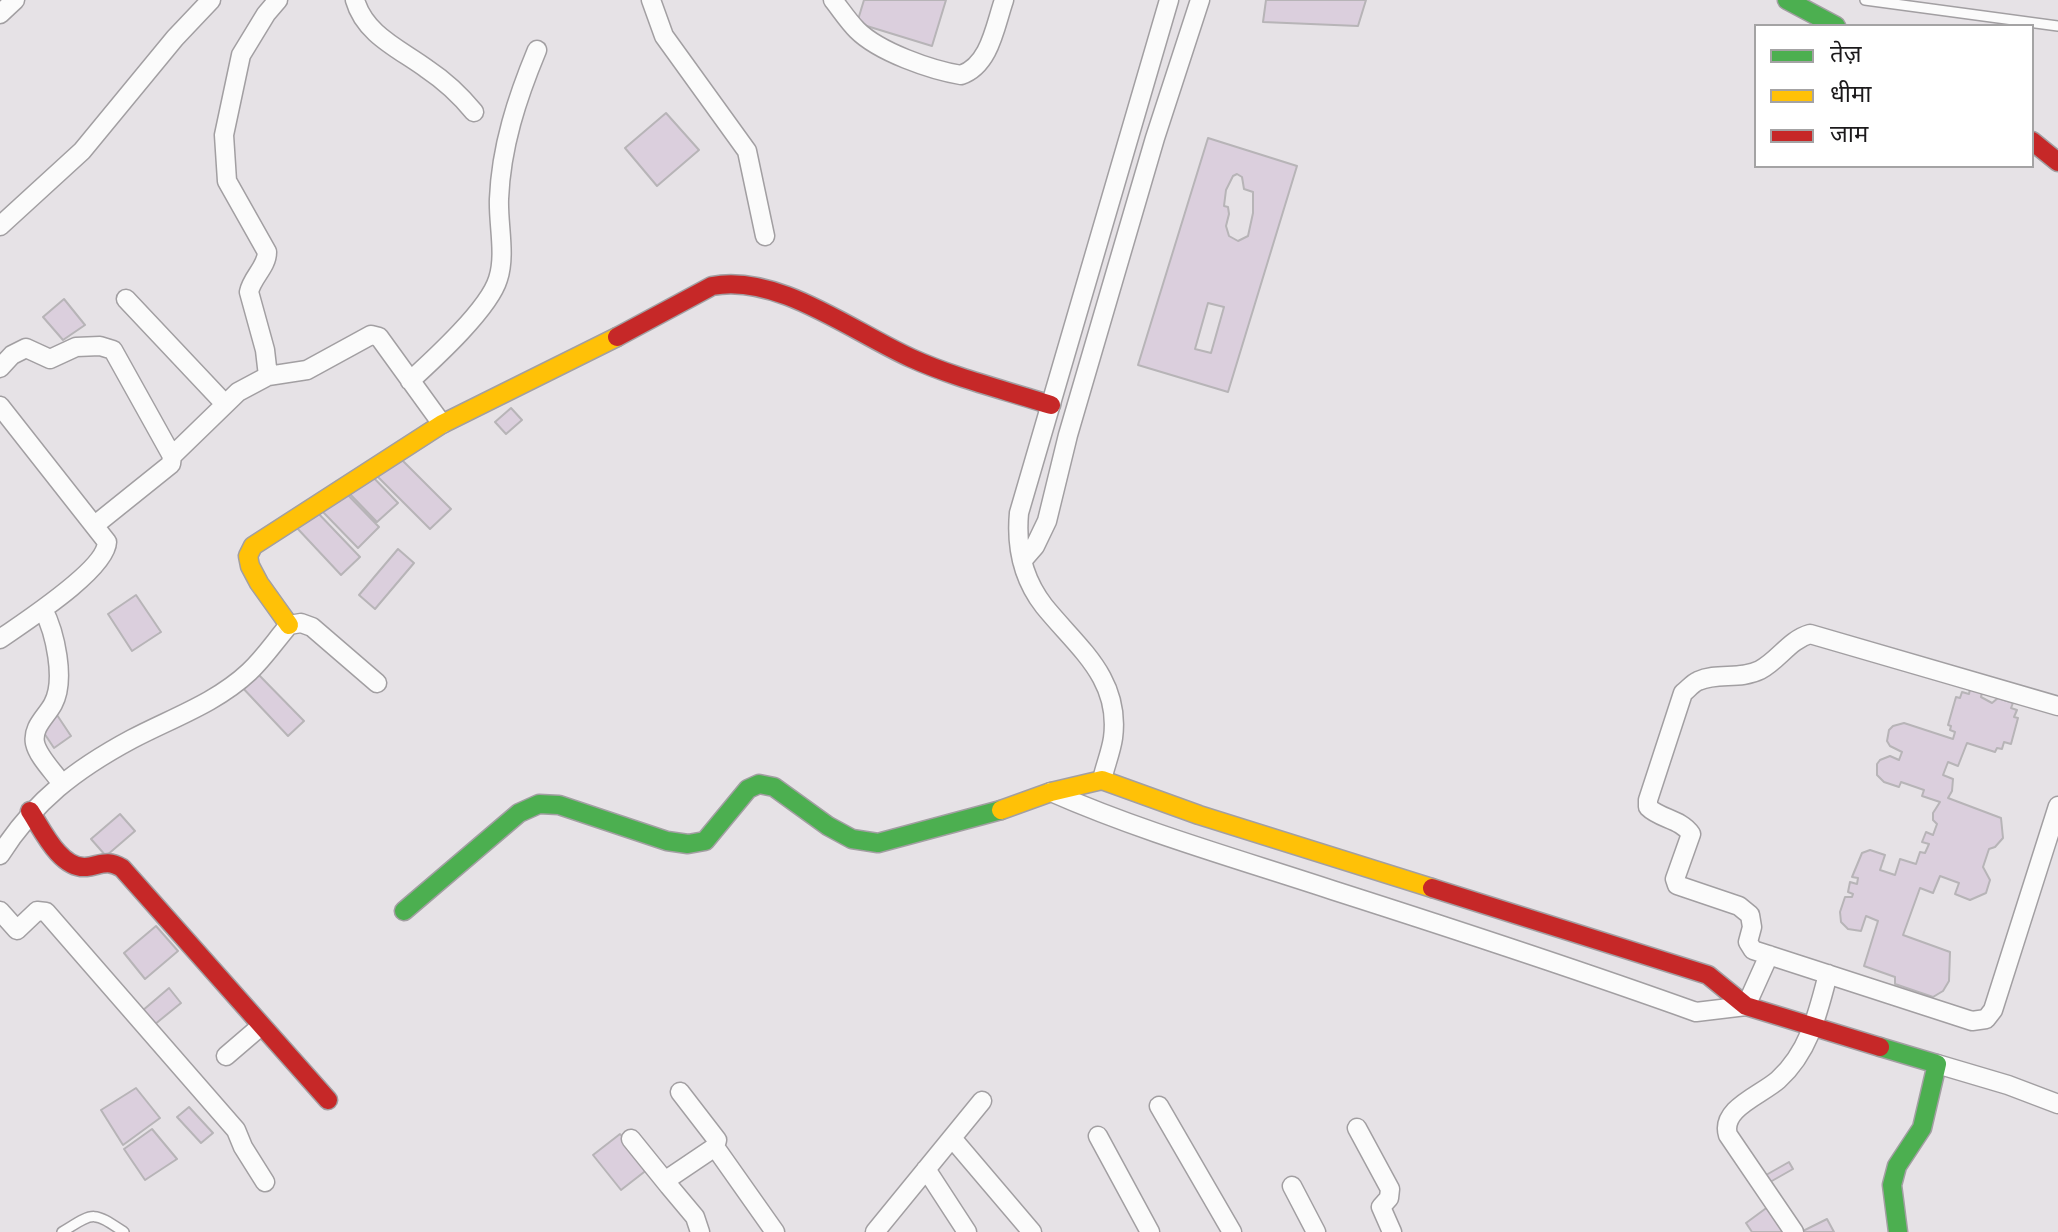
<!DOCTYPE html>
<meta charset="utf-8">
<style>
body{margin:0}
#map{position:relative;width:2058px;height:1232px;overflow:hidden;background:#e6e2e6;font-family:Bitter,"Noto Sans Devanagari",serif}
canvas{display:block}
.legend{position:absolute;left:1754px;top:24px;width:280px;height:144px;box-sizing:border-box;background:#fff;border:2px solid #a4a3a4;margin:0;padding:10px 14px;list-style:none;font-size:24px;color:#1c1a1c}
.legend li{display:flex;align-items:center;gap:16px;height:40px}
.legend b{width:40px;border:2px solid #a4a3a4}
</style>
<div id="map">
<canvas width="2058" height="1232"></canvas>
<ul class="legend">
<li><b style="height:10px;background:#4caf50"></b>तेज़</li>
<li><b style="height:10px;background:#ffc107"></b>धीमा</li>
<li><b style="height:10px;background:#c62828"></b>जाम</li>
</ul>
</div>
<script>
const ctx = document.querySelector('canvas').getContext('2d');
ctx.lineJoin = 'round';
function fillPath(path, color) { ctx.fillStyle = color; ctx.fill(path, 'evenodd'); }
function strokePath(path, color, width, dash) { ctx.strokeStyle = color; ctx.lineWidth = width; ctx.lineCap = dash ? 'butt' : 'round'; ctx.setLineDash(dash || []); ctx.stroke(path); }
const building = new Path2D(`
 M864 0H946L932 46 857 23Z
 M1266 0H1366L1358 26 1263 22Z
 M666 113 699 150 657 186 625 148Z
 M1208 138 1297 166 1228 392 1138 365ZM1237 174 1242 177 1244 189 1253 192V213L1248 236 1238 241 1229 236 1226 226 1229 214 1228 207 1224 206 1226 190 1233 176ZM1208 303 1224 307 1211 353 1195 349Z
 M64 299 85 325 63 340 43 317Z
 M511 408 522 420 506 434 495 422Z
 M398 456 451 509 430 529 377 476Z
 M369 473 398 503 377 522 348 492Z
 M344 491 379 527 358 548 323 512Z
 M316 511 360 557 341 575 297 528Z
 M398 549 414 563 375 609 359 595Z
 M136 595 161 632 132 651 108 614Z
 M255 671 304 721 288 736 240 685Z
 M1970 689 1982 693 1981 697 1992 703 1998 698 2013 703 2011 708 2017 710 2014 717 2018 718 2011 744 2004 742 2002 749 1997 748 1995 752 1967 743 1958 766 1948 762 1943 775 1953 779 1952 791 1948 798 2001 818 2003 838 1995 847 1989 849 1983 867 1990 880 1986 893 1970 900 1955 894 1959 883 1940 876 1933 893 1920 888 1903 935 1950 952 1949 981 1943 991 1933 997 1895 984V977L1864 966 1878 921 1866 916 1861 931 1848 929 1841 922 1840 912 1845 897H1852L1853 894 1848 892 1850 882 1857 884 1858 878 1852 877 1862 853 1870 850 1885 855 1880 870 1895 875 1900 859 1916 864 1920 852 1925 853 1929 844 1922 842 1926 832 1933 835 1937 824 1933 820V813L1940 802 1922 796 1924 790 1901 782 1899 787 1884 782 1877 775V764L1880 760 1890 756 1899 760 1902 752 1890 746 1887 741 1889 730 1893 726 1904 723 1953 739 1955 732 1950 730 1951 726 1948 725 1956 697 1960 698 1962 692 1969 694Z
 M57 715 71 736 54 748 40 727Z
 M120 814 135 831 106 856 91 839Z
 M156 926 178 951 145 979 124 953Z
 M169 988 181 1003 154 1025 142 1011Z
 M136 1088 160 1118 123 1145 101 1110Z
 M189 1107 213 1133 201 1143 177 1117Z
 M152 1129 177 1159 145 1180 124 1149Z
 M620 1134 648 1169 621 1190 593 1155Z
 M1789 1162 1793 1169 1763 1186 1759 1179Z
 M1769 1206 1788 1232H1752L1746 1223Z
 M1827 1219 1834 1232H1801Z`);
fillPath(building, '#dbcfdd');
strokePath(building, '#b7b4b7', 2);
const lane = new Path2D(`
 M1865 0 2058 26
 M62 1232C95 1212 92 1211 124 1232`);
const street = new Path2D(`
 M355 0C365 35 400 49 427 69 445 81 460 95 474 112
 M651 0 664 36 747 151 765 236
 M833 0C841 10 848 21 857 30 879 52 931 70 961 75 990 65 995 26 1004 0
 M0 14 15 0
 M0 226 82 151 175 38 211 0
 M126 299 225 404
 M0 368 12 355 26 348 50 359 76 347 100 346 113 350 172 456 171 464 95 525
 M268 376 265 350 249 292C252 277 267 267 267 252L227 181 224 135 241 55 266 14 278 0
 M410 381C434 359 489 309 498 279 506 255 498 224 499 199 501 147 517 98 537 50
 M0 406 107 542C106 570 24 622 0 639
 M172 456 238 392 268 376 307 370 371 335 379 337 442 424
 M1022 561 1035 546 1047 521 1068 435 1155 138 1200 0
 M43 609C55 632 66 680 53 704 46 717 32 727 35 743 38 757 54 772 62 784
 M2058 706 1810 634C1789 640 1779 660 1760 670 1740 680 1717 672 1698 681 1693 683 1688 689 1683 693L1648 800V807C1660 819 1681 819 1691 834L1675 879 1677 885 1739 906 1750 915 1752 927 1748 942 1753 950 1972 1021 1986 1019 1993 1010 2058 806
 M1102 780C1105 766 1111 752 1113 738 1121 678 1077 647 1044 606 1023 579 1016 546 1019 513L1169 0
 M1051 792C1142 832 1238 859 1332 890 1454 929 1576 969 1696 1012L1746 1006 1769 955
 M0 855C34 801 76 769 132 739 172 718 216 703 249 672 264 658 276 640 289 625L301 623 312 627 377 683
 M0 911 17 930 37 911 46 912 236 1130 243 1147 265 1182
 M226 1056 261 1026
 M1937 1064 2008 1085 2058 1104
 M680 1092 717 1140 715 1147 669 1178V1186L695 1217 700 1232
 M1159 1106 1232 1232
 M1357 1128 1390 1189 1389 1198 1381 1207 1392 1232
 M1098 1136 1150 1232
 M952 1138 1032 1232
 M631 1139 669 1186
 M715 1147 775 1232
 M926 1169 967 1232
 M1292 1186 1316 1232
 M875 1232 982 1101
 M1794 1232 1728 1135C1720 1109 1761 1095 1778 1080 1809 1052 1818 1013 1828 974`);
const fast = new Path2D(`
 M1787 0 1836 26
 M404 911 519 813 539 804 559 805 667 841 688 844 705 841 748 789 759 784 774 787 828 826 852 839 878 843 1001 810
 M1880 1047 1937 1064 1922 1128 1897 1166 1892 1185 1898 1232`);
const slow = new Path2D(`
 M289 625 259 583 250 566 248 556 253 546 442 424 617 337
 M1001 810 1051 792 1102 780 1199 815 1432 888`);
const jam = new Path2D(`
 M2032 141 2058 162
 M617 337 712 286C777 273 853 332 911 358 955 378 1005 390 1051 405
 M30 811C42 829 60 869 86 867 101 865 107 859 122 868L328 1100
 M1432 888 1708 975 1746 1006 1880 1047`);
strokePath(lane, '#a29fa2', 12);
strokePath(street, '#a29fa2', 21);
strokePath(fast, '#a29fa2', 21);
strokePath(slow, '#a29fa2', 21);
strokePath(jam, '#a29fa2', 21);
strokePath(lane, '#fbfbfb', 9);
strokePath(street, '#fbfbfb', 18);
strokePath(fast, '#4caf50', 18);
strokePath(slow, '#ffc107', 18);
strokePath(jam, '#c62828', 18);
</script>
